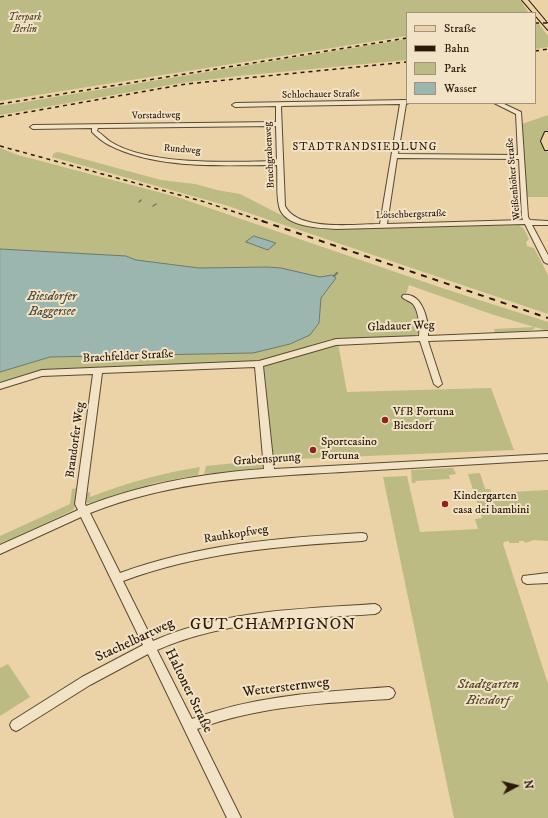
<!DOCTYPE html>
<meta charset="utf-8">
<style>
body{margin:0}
#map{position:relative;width:548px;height:818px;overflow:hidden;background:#ebd3a7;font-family:"IM FELL DW Pica",serif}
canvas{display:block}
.legend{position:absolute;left:406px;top:12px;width:130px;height:92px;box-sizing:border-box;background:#f2e2c6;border:1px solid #a2927b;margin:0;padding:5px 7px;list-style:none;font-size:12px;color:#2a1a0a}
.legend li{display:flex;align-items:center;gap:8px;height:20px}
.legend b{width:20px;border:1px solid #a2927b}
.north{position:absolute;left:496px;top:766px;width:40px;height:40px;-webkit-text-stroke:3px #f2e2c6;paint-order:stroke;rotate:83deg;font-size:11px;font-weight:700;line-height:16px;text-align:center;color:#2a1a0a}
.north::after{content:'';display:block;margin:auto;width:14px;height:18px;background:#2a1a0a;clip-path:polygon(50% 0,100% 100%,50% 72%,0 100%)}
</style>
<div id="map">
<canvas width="548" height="818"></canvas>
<ul class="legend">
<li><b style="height:5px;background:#ebd3a7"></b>Straße</li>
<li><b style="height:5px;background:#2a1a0a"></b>Bahn</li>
<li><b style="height:11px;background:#bcbb83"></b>Park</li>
<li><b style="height:11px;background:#9ab6af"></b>Wasser</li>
</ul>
<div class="north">N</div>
</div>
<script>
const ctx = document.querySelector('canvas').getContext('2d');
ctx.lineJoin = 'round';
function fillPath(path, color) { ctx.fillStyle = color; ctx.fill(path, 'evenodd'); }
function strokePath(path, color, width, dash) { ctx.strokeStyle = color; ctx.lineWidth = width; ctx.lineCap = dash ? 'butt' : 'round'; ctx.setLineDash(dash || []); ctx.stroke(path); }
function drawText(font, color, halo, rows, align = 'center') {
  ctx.font = font + ' "IM FELL DW Pica",serif'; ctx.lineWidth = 4; ctx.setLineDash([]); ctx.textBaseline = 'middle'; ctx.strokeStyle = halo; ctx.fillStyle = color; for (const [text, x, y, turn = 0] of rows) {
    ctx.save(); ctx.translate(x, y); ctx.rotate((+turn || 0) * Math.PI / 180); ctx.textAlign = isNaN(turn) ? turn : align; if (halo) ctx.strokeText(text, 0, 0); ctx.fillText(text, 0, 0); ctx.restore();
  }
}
fillPath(new Path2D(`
 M0 0H520L529 13H407V36L0 101Z
 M535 24H539L548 36V47L535 49Z
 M407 39V60L238 76 181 83 0 115V106Z
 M548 115V130L541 139 543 146 548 152V197H527L522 124Z
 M0 148 18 155 177 197 445 289 548 322V331L535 327 533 330 495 333 494 329 534 327 491 314 409 285 406 294 413 303 422 331 415 336 331 339 255 362 38 371 0 384V372L50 357 253 353 290 344 310 335 319 323 321 298 336 278 320 277 267 267 199 268 136 260 126 256 0 249Z
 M58 152 161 180 195 184 217 190 240 194 289 219 336 229 519 225 524 229 529 239 526 242 527 246 534 248 548 275V314L225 205 52 157 54 153Z
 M338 343 347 392 491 388 514 450 271 460 263 366Z
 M265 460 262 468 204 474 206 466Z
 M200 467 198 475 155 483 91 503H87L84 501V494L90 492V497C126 483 162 473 200 467Z
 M453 468 456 474 449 475 450 479 415 481 416 483H412L411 470Z
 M480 473 485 489H490L492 493 548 490V541L534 540 525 543 524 541H519V543H509V541L504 542 503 544 548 684V818H454L383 477 407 476 420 532 478 529 475 519 482 518 468 474Z
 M77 488 76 504 73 510 0 545V536L70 504 72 489Z
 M8 664 30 697 0 716V668Z`), '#bcbb83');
const water = new Path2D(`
 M254 236 276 243 268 250 246 242Z
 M0 249 126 256 136 260 199 268 267 267 281 268 320 277 332 275 336 278 321 298 319 323 310 335 290 344 253 353 50 357 0 372Z`);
fillPath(water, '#9ab6af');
strokePath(water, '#6d786d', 1);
strokePath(new Path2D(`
 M139 202 141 200
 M153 206 156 204`), '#6d786d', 1.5);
strokePath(new Path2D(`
 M334 276 337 273`), '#6d786d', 2);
const minor = new Path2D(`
 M407 100V103H409L406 104 398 154 518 155 516 114 494 103H502L521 112 528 217 530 220 548 221V225H532L548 255V264L544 262 525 224 336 229C319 228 283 227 279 206 276 193 278 178 277 165 224 165 158 170 109 145 103 142 97 137 92 132V128L33 129 30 127 33 125 276 122V106L235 107 232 105 235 103ZM400 104 380 224C355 224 298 232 285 206L281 107 282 106ZM276 126 277 161C232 162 150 166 111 142 106 139 102 134 97 131L98 128ZM397 158 519 159 522 217 523 220 387 224Z
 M403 295C423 292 429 322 428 336L548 331V337L428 341 442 384 438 387 434 384 420 341 336 345 263 366 274 469 548 454V460C479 464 411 468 342 472 255 477 173 480 90 513L120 573C200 544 277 538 362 533L366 534 367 537 366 540 362 541C280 546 201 552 123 581L153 641C222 610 301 609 375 604L379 606 381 609 379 612 375 614C303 619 225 620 157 650L192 719C256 695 322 692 389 687L393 689 395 693 393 697 389 699C324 703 258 706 197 729L241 818H227L148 654 90 685 20 729 16 731 12 729 10 725 12 721 82 677 143 645 81 517 0 554V545L78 510 75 504 93 374 42 376 0 389V383L42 370 259 361 336 339 419 336C420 327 419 312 413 304 410 301 405 300 402 297ZM255 367 264 469C204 473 143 484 86 506L85 504 102 373Z
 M548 573V583L527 584 523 582 522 579 523 576Z`);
const major = new Path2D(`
 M522 0H528L548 24V30Z
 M545 132H548V150H545L541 141Z`);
strokePath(minor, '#5a4831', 2);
strokePath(major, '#2a1a0a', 2);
fillPath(minor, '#f2e2c6');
fillPath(major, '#ebd3a7');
strokePath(new Path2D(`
 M535 23H548
 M535 51 548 49
 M0 104 407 38
 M0 117 186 84 407 62
 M0 146 205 202 265 222`), '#2a1a0a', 1.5, [4, 4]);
strokePath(new Path2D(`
 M262 221 548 318`), '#2a1a0a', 2, [6, 6]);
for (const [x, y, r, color] of [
 [385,420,4,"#8f2418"],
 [313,450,4,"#8f2418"],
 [445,504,4,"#8f2418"]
]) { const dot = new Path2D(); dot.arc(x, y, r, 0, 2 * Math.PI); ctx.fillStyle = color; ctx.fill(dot); strokePath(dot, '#f2e2c6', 1.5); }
drawText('italic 10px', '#564a2e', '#f2e2c6', [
 ["Tierpark",25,18],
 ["Berlin",25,30]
]);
drawText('10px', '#2a1a0a', '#f2e2c6', [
 ["Schlochauer Straße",321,95,-1],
 ["Vorstadtweg",156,116,-1],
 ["Rundweg",182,150,5],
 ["Bruchgrabenweg",270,155,-93],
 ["Weißenhöher Straße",514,179,-95],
 ["Lötschbergstraße",411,215,-2]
]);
ctx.letterSpacing = '1px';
drawText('11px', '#2a1a0a', '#f2e2c6', [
 ["STADTRANDSIEDLUNG",365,148]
]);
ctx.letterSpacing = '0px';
drawText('12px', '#2a1a0a', '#f2e2c6', [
 ["Gladauer Weg",401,327,-2],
 ["Brachfelder Straße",128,357,-3],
 ["Brandorfer Weg",76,440,-82],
 ["Grabensprung",267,460,-4],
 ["Rauhkopfweg",236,535,-9]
]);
drawText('12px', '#2a1a0a', '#f2e2c6', [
 ["VfB Fortuna",393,413],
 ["Biesdorf",393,427],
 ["Sportcasino",321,443],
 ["Fortuna",321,457],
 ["Kindergarten",453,497],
 ["casa dei bambini",453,511]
], 'left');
drawText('italic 13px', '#4c493c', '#f2e2c6', [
 ["Biesdorfer",52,297],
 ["Baggersee",52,312]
]);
drawText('14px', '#2a1a0a', '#f2e2c6', [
 ["Stachelbartweg",135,641,-25],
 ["Wettersternweg",286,688,-7],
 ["Haltoner Straße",188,691,64]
]);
drawText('italic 14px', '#564a2e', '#f2e2c6', [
 ["Stadtgarten",488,685],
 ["Biesdorf",488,701]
]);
ctx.letterSpacing = '1px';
drawText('16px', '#2a1a0a', '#f2e2c6', [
 ["GUT CHAMPIGNON",273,626]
]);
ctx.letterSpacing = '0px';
</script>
